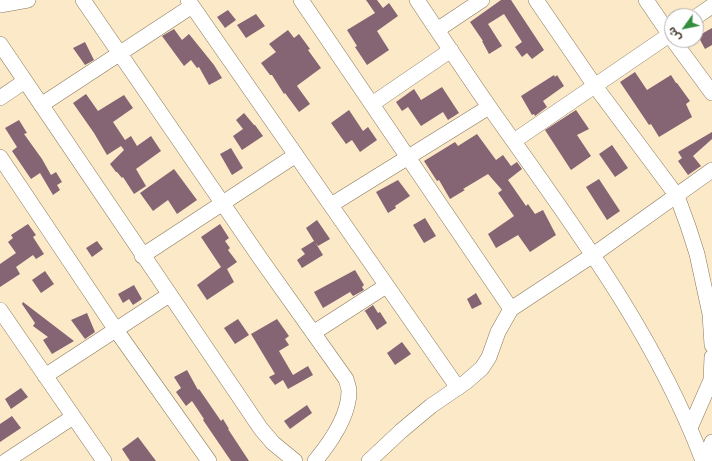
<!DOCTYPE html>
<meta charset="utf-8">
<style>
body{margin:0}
#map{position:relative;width:712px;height:461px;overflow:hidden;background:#fbe9c8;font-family:"Source Sans 3","Noto Sans Arabic",sans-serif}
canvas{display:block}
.north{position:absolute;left:664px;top:8px;width:40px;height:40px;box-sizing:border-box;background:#fff;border:1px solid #b3b0ab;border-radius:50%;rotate:237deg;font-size:11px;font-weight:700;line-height:16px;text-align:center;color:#41392d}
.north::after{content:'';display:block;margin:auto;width:14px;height:18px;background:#348e3e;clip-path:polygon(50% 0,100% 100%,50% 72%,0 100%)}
</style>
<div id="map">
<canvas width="712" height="461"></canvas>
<div class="north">ش</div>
</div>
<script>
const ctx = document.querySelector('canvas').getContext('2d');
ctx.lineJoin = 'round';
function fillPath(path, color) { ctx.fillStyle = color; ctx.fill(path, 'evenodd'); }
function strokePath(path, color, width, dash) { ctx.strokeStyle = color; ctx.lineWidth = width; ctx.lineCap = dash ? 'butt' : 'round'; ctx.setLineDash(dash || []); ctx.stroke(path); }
fillPath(new Path2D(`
 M366 0H377L383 8 389 3 398 16 377 31 389 50 367 65 355 47 357 46 347 30 375 13Z
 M501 0H511L544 50 532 59 527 53 522 57 515 47 522 42 504 14 488 24 502 46 489 54 482 41H483L470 22Z
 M228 10 236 20 225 28 217 17Z
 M256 14 265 26 246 38 237 25Z
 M712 28V45L705 49 698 36Z
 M174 29 182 40 189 34 214 65 222 78 209 85 199 67 197 68 191 60 184 66 162 36Z
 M288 30 294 38 299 34 310 49 308 50 321 68 298 85 297 86 310 104 299 112 285 93 284 94 272 75H270L261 63 276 52 269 44Z
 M85 42 94 60 85 65 73 48Z
 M635 72 647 90 671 75 676 83H677L690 101 686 104 692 117 659 137 651 124 649 125 620 82Z
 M554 75 555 77 557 75 564 86 543 101 547 107 535 116 534 114 532 115 521 96Z
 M442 87 459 113 448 120 443 112 421 126 408 107 402 111 396 102 414 89 421 100Z
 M86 94 98 111 124 95 133 108 113 122 125 140 131 136 137 146 151 136 161 151 136 169 146 186 134 194 123 177 122 178 117 172H116L110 164 124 150 121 146 107 155 94 133 73 103Z
 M349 110 363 131 368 127 377 140 360 152 352 140 346 144 331 123Z
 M576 110 589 129 577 135 591 156 571 170 545 130Z
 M244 113 254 125H255L263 136 242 150 233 136 243 129 236 120Z
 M19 120 27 133 24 134 42 159 51 175 56 172 62 182 57 185 60 190 53 195 40 173 31 179 12 151 17 147 5 128Z
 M712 132V139L693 156 701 166 688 175 678 161 682 158 678 152Z
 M477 134 496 160 503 155 511 166 517 162 522 169 508 180 526 206 528 204 535 214 543 210 556 235 530 252 518 235 496 248 488 234 514 216 498 193 502 190 488 174 463 189 465 190 450 199 439 180 437 181 424 161 455 142 458 146Z
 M612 145 628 168 615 177 599 154Z
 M231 148 243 168 232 175 220 154Z
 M174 169 197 200 177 214 168 200 153 211 140 193Z
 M599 179 620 211 607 220 586 187Z
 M398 180 410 196 395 206 396 208 388 213 376 192Z
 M425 218 436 236 424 243 413 225Z
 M317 220 330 239 318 246 315 242 323 255 302 268 297 260 305 254 301 249 314 241 306 228Z
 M28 224 36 235 33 237 44 254 36 259 33 255 16 267 20 274 0 287V264L16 253 8 242 13 238 11 235Z
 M220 224 229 238 225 241 230 248 228 250 237 262 227 269 234 282 207 300 197 285 221 267 201 237Z
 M97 241 103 249 92 257 86 248Z
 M355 270 364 285 362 287 364 290 353 296 350 292 323 308 314 292Z
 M45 271 54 284 41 293 32 280Z
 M134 285 142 299 133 305 129 299 123 303 118 294Z
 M476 293 482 304 472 309 467 299Z
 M23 302 74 341 52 354 43 340 48 337 33 326 35 323 22 304Z
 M373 305 378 313 380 312 387 323 377 330 365 311 363 312Z
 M87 313 95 332 85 339 71 320Z
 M238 319 249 335 235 344 224 328Z
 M277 319 289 336 285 339 289 345 279 351 293 375 308 366 313 375 288 389 283 380 275 385 269 377 275 374 251 334Z
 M402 342 411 354 395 365 387 353Z
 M187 370 198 390 199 389 221 421 223 419 229 429H228L249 461H231L203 420 204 419 192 401 186 406 176 392 181 388 174 377Z
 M21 388 28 397 11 409 5 399Z
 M307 405 312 413 290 429 284 421Z
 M12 416 21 428 0 442V424Z
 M138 437 156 461H130L122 449Z`), '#856473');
const minor = new Path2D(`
 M83 0 260 258 346 379C347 383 349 388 349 391 349 416 330 443 315 461
 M188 0 458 388
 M301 0 511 309
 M417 0C441 36 465 72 490 108 569 220 654 331 703 461
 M536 0 595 86 677 196 688 226 697 254 710 314 712 345
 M646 0 672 38
 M0 5 28 0
 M696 17 712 6
 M437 30 482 0
 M673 40 712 93
 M0 44 261 429 273 443 295 461
 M0 98 25 81
 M372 104 451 50
 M41 105 192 6
 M514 141 672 33
 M0 157 116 330 209 461
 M331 205 489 107
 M142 256 296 155
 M0 310 104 461
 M313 333 386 286
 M45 376 169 295
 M690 428 711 380 712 357
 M6 461 73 417
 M369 461 401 431 431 406 466 382 482 368 489 357 498 332 511 309 593 255 712 170
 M705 461 712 442`);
strokePath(minor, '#88785a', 16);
strokePath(minor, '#fff', 15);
</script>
